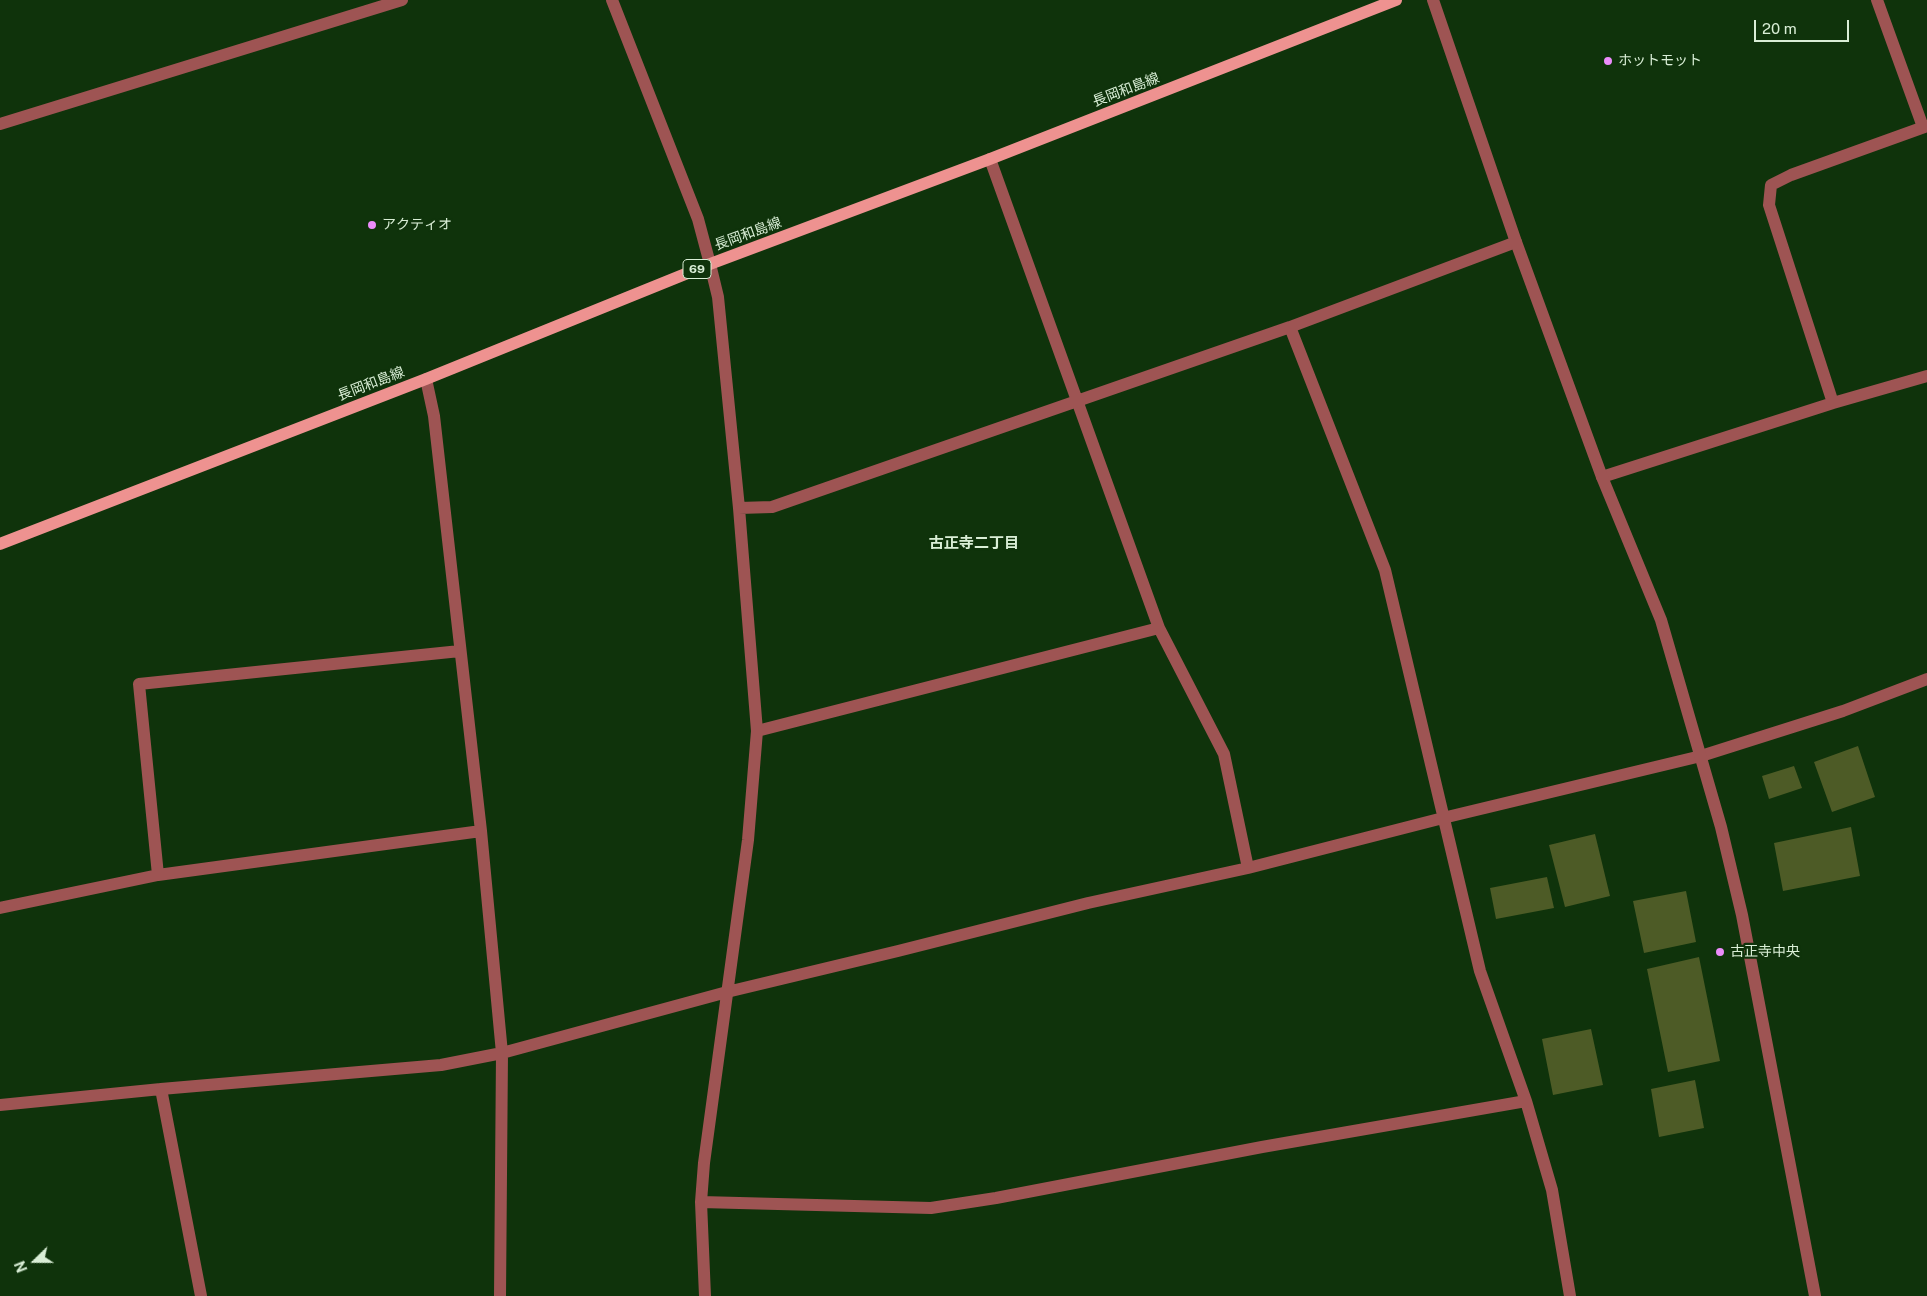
<!DOCTYPE html>
<meta charset="utf-8">
<style>
body{margin:0}
#map{position:relative;width:1927px;height:1296px;overflow:hidden;background:#0f330b;font-family:"Public Sans",sans-serif}
canvas{display:block}
.north{position:absolute;left:10px;top:1236px;width:50px;height:50px;-webkit-text-stroke:4px #0f330b;paint-order:stroke;rotate:248deg;font-size:14px;font-weight:700;line-height:20px;text-align:center;color:#d9eed6}
.north::after{content:'';display:block;margin:auto;width:18px;height:22px;background:#d9eed6;clip-path:polygon(50% 0,100% 100%,50% 72%,0 100%)}
.scale{position:absolute;left:1754px;top:20px;width:95px;height:22px;box-sizing:border-box;border:2px solid #d9eed6;border-top:0;padding-left:6px;font-size:15px;line-height:18px;white-space:nowrap;color:#d9eed6;-webkit-text-stroke:4px #0f330b;paint-order:stroke}
</style>
<div id="map">
<canvas width="1927" height="1296"></canvas>
<div class="north">N</div>
<div class="scale">20 m</div>
</div>
<script>
const ctx = document.querySelector('canvas').getContext('2d');
ctx.lineJoin = 'round';
function fillPath(path, color) { ctx.fillStyle = color; ctx.fill(path, 'evenodd'); }
function strokePath(path, color, width, dash) { ctx.strokeStyle = color; ctx.lineWidth = width; ctx.lineCap = dash ? 'butt' : 'round'; ctx.setLineDash(dash || []); ctx.stroke(path); }
function drawText(font, color, halo, rows, align = 'center') {
  ctx.font = font + ' "Public Sans","Noto Sans JP",sans-serif'; ctx.lineWidth = 4.5; ctx.setLineDash([]); ctx.textBaseline = 'middle'; ctx.strokeStyle = halo; ctx.fillStyle = color; for (const [text, x, y, turn = 0] of rows) {
    ctx.save(); ctx.translate(x, y); ctx.rotate((+turn || 0) * Math.PI / 180); ctx.textAlign = isNaN(turn) ? turn : align; if (halo) ctx.strokeText(text, 0, 0); ctx.fillText(text, 0, 0); ctx.restore();
  }
}
fillPath(new Path2D(`
 M1858 746 1875 797 1832 812 1814 762Z
 M1794 766 1802 788 1769 799 1762 776Z
 M1851 827 1860 876 1783 891 1774 843Z
 M1595 834 1610 896 1565 907 1549 845Z
 M1547 877 1554 908 1496 919 1490 888Z
 M1686 891 1696 942 1644 953 1633 901Z
 M1699 957 1720 1061 1668 1072 1647 969Z
 M1591 1029 1603 1085 1553 1095 1542 1039Z
 M1695 1080 1704 1128 1659 1137 1651 1089Z`), '#4d5b26');
strokePath(new Path2D(`
 M1877 0 1923 127
 M0 124 402 0
 M990 159 1159 628 1224 754 1248 868
 M1290 327 1385 570 1480 971 1526 1101 1552 1190 1570 1296
 M426 379 434 416 481 831 502 1053 500 1296
 M1833 403 1769 205 1771 185 1791 175 1927 126
 M1602 477 1833 403 1927 376
 M739 508 772 507 1290 327 1516 242
 M757 731 1159 628
 M158 875 139 684 460 651
 M0 908 158 875 481 831
 M161 1089 201 1296
 M0 1105 161 1089 441 1065 502 1053 727 992 898 951 1088 903 1248 868 1443 818 1701 756 1843 711 1927 679
 M701 1202 931 1208 996 1198 1262 1147 1526 1101
 M705 1296 701 1202 704 1163 748 840 757 731 739 508 718 297 710 264`), '#9e5453', 12);
strokePath(new Path2D(`
 M612 0 698 219 710 264
 M1433 0 1516 242 1602 477 1661 620 1721 827 1742 915 1815 1296`), '#9e5453', 12);
strokePath(new Path2D(`
 M0 544 426 379 710 264 990 159 1396 0`), '#ee9290', 12);
for (const [x, y, r, color] of [
 [1608,61,5,"#ec8cfb"],
 [372,225,5,"#ec8cfb"],
 [1720,952,5,"#ec8cfb"]
]) { const dot = new Path2D(); dot.arc(x, y, r, 0, 2 * Math.PI); ctx.fillStyle = color; ctx.fill(dot); strokePath(dot, '#0f330b', 2); }
for (const [x, y, w] of [
 [697,269,28]
]) { const box = new Path2D(); box.roundRect(x - w / 2, y - 9.5, w, 19, 4); ctx.fillStyle = '#0f330b'; ctx.fill(box); strokePath(box, '#d9eed6', 1); }
drawText('bold 12px', '#d9eed6', null, [
 ["69",697,269]
]);
drawText('14px', '#d9eed6', '#0f330b', [
 ["ホットモット",1618,61],
 ["アクティオ",382,225],
 ["古正寺中央",1730,952]
], 'left');
drawText('14px', '#d9eed6', '#0f330b', [
 ["長岡和島線",1126,90,-21],
 ["長岡和島線",748,234,-20],
 ["長岡和島線",371,384,-21]
]);
drawText('bold 15px', '#d9eed6', '#0f330b', [
 ["古正寺二丁目",974,543]
]);
</script>
